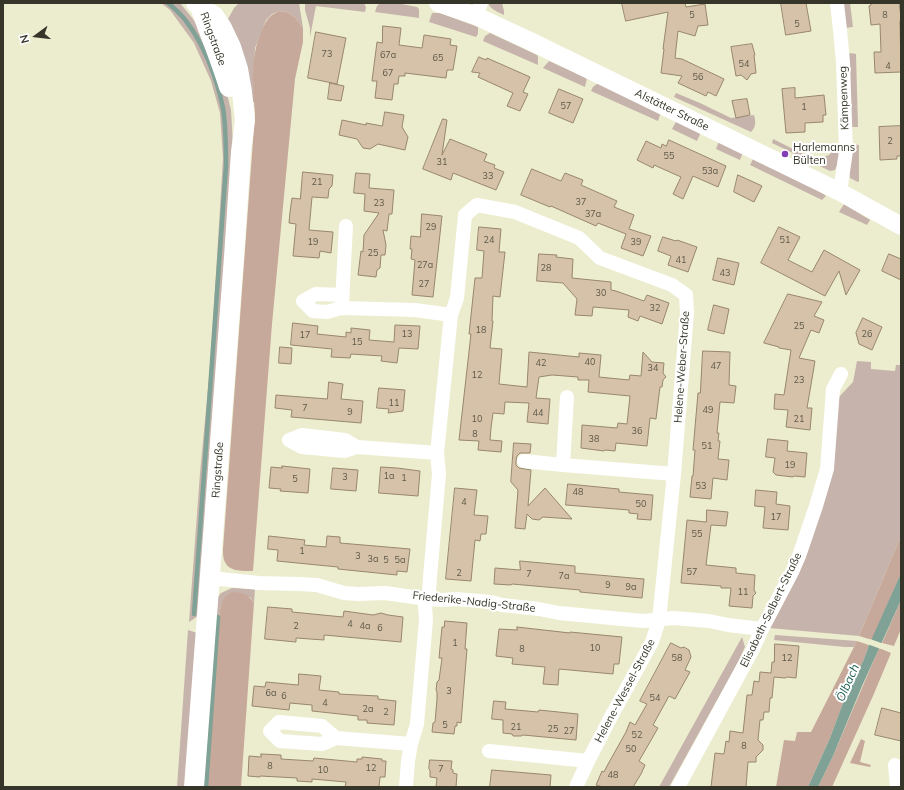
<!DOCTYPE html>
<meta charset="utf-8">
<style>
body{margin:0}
#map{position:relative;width:904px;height:790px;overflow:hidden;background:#ecedce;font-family:Mulish,sans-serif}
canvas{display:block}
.frame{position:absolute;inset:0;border:4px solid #353529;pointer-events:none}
.north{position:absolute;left:16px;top:16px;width:40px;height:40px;-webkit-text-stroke:3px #fff;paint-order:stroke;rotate:255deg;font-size:11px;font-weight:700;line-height:16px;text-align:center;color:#353529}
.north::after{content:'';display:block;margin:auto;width:14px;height:18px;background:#353529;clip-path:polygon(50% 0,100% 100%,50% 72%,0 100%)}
</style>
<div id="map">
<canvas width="904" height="790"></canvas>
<div class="frame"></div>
<div class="north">N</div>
</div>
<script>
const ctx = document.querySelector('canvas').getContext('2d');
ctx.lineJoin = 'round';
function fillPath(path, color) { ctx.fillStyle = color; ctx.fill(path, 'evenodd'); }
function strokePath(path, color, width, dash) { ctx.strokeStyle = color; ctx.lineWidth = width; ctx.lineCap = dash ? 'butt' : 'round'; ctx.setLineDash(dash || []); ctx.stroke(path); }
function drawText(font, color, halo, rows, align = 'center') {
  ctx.font = font + ' Mulish,sans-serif'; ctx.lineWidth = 4; ctx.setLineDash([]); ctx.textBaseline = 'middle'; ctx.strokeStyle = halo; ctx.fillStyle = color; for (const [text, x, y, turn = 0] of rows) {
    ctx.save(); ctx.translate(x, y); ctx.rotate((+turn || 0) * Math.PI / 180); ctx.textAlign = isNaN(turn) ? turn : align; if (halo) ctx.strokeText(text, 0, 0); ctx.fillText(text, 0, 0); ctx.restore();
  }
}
fillPath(new Path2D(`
 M161 3H180L193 19 206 38 227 94 231 110 233 144 198 616 189 622 200 473 211 356 223 158 220 113 211 81 194 43 170 10Z
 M239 3H299L303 28 295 17 286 12 279 11 272 14 266 20 255 48 253 80 255 102H253L247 86 228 19 234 8Z
 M305 3H364L366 7 365 12 316 6 310 37V28L305 10Z
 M380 3H397L417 7 419 9V18L375 12 377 6Z
 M488 3H502L504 11V15C498 12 491 10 488 3Z
 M842 3H850L853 27 845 28Z
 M432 13H440L478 27V34L476 37 429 22Z
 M490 33 537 55 538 57V65L483 41 485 36Z
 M850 53 856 54 858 127H852L850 125 847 58Z
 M549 61 587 78 585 87 543 68Z
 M598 83 661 112 658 121 591 91 593 87Z
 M676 93 700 103 731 118 754 115C756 122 756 127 751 132L674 97Z
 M677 120 701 132 697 141 672 129Z
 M773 139 815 160 829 155 839 144C841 154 839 161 835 170L830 171 772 143Z
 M719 141 743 152 740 160 716 149Z
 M853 144 859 145V181L858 182 850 178 849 172Z
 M754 157 819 190 826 196 822 200 750 165Z
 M844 204 870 220 867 225 839 212Z
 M857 361 871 362V369L895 371 896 365H901V536L859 636 769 628 800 566 838 398 853 382Z
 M232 588 255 589 254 603 250 597 222 603 220 611 206 787H202L218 597 221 593Z
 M188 630 197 633 186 787H177Z
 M775 635 857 641 854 647H845L774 640Z
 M742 637 745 647 737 664 669 787H659Z`), '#c6b3ab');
fillPath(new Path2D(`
 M279 11 286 12 295 17 303 28V42L295 79 272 324 253 571C244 571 229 572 225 562 223 559 223 553 223 549L255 113C253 85 250 58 261 32 266 21 268 16 279 11Z
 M901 536V573L872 640 859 636Z
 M232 592C244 593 247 593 254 603L241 787H206L220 611C222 601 223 597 232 592Z
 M901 600V629L894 646 882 643Z
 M857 641 869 645 864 659 843 703 830 738 808 787H776L784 740 795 741 797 732H811Z
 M879 648 891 653 873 696 832 787H818L833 756Z
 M861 739 865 741 860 762 871 765 870 767 850 763Z`), '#c7a99b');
fillPath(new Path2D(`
 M901 573V600L862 686 833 756 818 787H808L830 738 843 703 864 659 869 645Z`), '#7fa196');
fillPath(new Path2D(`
 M870 639 884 644 881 649 867 644Z`), '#ecedce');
strokePath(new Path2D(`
 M168 3C174 8 181 14 186 21 204 44 217 79 223 108 226 127 226 147 226 166L194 614
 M206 787 218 617`), '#7fa196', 4.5);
const building = new Path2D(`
 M622 3H685L686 7 705 4 708 25 698 26 695 36 678 31 675 58 682 59 724 79 716 96 708 92 706 96 678 83 682 76 661 73 664 49H663L668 12 626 21Z
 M781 3H806L811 31 786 35Z
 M870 3H899L901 17V21H900L901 72 875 73 874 52H881L880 24 871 25 869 6 871 5Z
 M383 26 401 28 399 45 422 48 424 35 451 39 450 45 457 46 453 70H447L446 78 405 73V76H399L398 84H394L392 100 375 98 377 81H372L377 42 382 43Z
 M316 32 346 38 337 84 308 78Z
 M752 44 755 55H754L756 73 751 74 747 80 741 75 736 76 731 47Z
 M479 57 486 60 487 58 530 77 523 92 528 94 520 111 507 106 513 93 478 77 480 73 472 72Z
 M330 83 344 86 341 101 328 99Z
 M795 88V98L824 95 826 115H823V122L805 123V132L786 133 782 89Z
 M559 89 583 99 573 123 549 113Z
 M747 99 750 115 736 118 732 101Z
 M385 112 404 115 402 127 408 137 405 150 378 144 370 149 363 148 357 139 339 135 342 120 366 125V123L382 126Z
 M443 119 447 120 442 155 450 139 487 154 484 161 495 165 494 168 504 172 496 190 453 173 451 180 423 169Z
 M901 126V156H897V159L880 160 879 127Z
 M669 140 726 166 718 187 693 176 683 199 673 194 681 177 654 165 653 168 637 160 646 141 661 148 662 144 666 146Z
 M532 169 561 181 565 173 583 180 581 185 617 201 614 207 634 215 629 229 651 236 643 256 621 248 626 234 598 223 596 226 551 206 550 207 521 195Z
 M303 172 333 175 332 186 329 189 328 198 312 197 309 230 333 232 331 253 320 251 319 258 293 256 296 224 289 223 290 212 292 198 300 199Z
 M356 173 370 174 369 188 394 190 392 214H389L387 231 383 230 386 245 385 255H381L380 268 377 270 376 277 358 275 361 251 363 252 364 235 379 213 364 211 365 194 354 193Z
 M738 175 762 186 754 202 734 192Z
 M422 214 442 216 433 297 412 295 415 260 411 259 412 249H410L411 236 420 237Z
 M479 227 501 229 499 252H505L500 297 493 296 492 321H493L490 348 502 349 499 384 527 387 529 352 579 357V353L601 355 599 377 629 380 630 375 641 376 643 352 652 362 664 363 663 373 666 377 663 380 662 387H660L656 419 650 418 647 446 616 443 615 451 605 450 604 451 581 448 582 425 617 428 618 423 627 424 630 396 588 392 589 380H578V377L552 375 539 377 536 398 550 399 548 424 527 422 529 403 505 402 504 414 493 413 491 428 490 440 502 441 501 452 478 450 479 441 459 440 471 334H469L475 278H482L484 251 477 250Z
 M779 227 800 237 788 260 812 272 824 250 860 270 846 295 839 271 825 296 761 263Z
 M663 237 676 241 677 240 697 247 688 272 668 265 671 256 658 251Z
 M539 254 557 255 556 257 573 259 572 278 611 282V290L616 291 644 301 647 295 669 303 662 324 640 316 638 321 628 317 629 310 593 307 592 316 575 315 577 299 563 283 537 281Z
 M889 254 901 259V280L882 271Z
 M718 258 739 263 734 285 713 280Z
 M788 294 822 302 814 316 824 320 819 333 811 330 799 358 815 361 813 373 807 408H812L810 430 786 427 788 410 774 409 775 394 784 395 791 350 779 348V347L764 343Z
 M714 305 729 309 724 334 708 330Z
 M863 318 882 327 872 350 859 344 856 333Z
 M293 323 318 326 317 334 346 337V332L351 333V328L370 330 369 340 394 342 395 325 420 326 418 349 399 348 397 363 381 361 382 356 351 354 350 358 331 357 332 349 291 345Z
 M280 347 292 348 291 364 279 363Z
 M703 351 730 352 729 385 736 386 734 403 720 402 717 433H719L718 441H720L718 459 729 460 727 480 713 478 711 499 690 497 692 476H693L695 450H693L698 393H700Z
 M329 382 343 384 341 399 363 401 361 423 291 417 292 410 275 408 276 395 327 399Z
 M379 388 405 390 403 411 388 413 389 409 377 408Z
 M768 439 788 441 787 451 807 453 805 477 794 476 793 477 776 475 773 472 775 458 766 457Z
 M514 443 531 444 530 453H520L517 456 516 461V465L519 468 531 470 528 506 545 488 572 519 543 517 539 520 532 519 527 514 525 529 515 528 518 490 511 482Z
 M282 466 310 469 308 493 280 491 281 489 269 488 271 467 282 468Z
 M381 467 397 468 420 471 418 496 379 493Z
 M333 468 358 470 356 491 331 489Z
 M568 484 619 489V492L652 495H653L651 520 637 519 638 514 629 513V510L566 505Z
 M455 488 477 490 474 515 488 516 486 534H481L480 541 475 540 471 581 446 579Z
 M756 490 777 492 776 504 790 506 788 530 763 528 765 507 755 506Z
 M707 510 728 512 726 526 711 525 706 565 736 568V573L755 575 754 590 756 593 753 596 752 608 729 606 731 588H721V586L681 583 687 520 706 522Z
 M269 536 305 540 304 545 326 547 327 536 340 537V543L410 549 407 572 397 571V575L338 569V567L277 561 278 550 268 549Z
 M520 561 575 566V573L644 579 642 598 580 592V590L512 584 511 585 494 584 495 568 520 570Z
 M268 607 292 609V612L343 617 344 611 373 615 381 613 388 615 403 617 401 642 324 635V640L296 638V642L265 639Z
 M445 621 467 623 465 649H467L461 723 457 722V726H455L454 734 432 732 433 723 435 722 437 699V692L436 690 437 682 439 680 442 658H439L442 627H444Z
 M517 627 570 633V632L622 637 619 664H614L613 674 559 669 558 685 543 684 545 667 512 664 513 658 496 656 499 629 517 630Z
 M671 643 681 648 684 647 689 650 691 657 685 670 690 672 675 699 669 696 653 725 658 728 639 761 645 765 641 774 633 787H603L596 785 602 771 604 772 607 766 626 732 630 722 635 725 647 704 640 701Z
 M775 644 799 646 796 678 787 677 785 678 774 677 772 698H770L769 712H764L763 720H760L758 740 763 745V750L756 757V762H748L746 787H711L715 753 724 754 726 741 729 742 730 731 743 733 747 695H752L754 681 759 682 760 672 771 673 772 662H774Z
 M299 674 321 676 319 690 339 692V694L378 696V699L396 701 394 725 367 723V720H358V716L312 711V705L290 703 289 710 252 706 254 686 265 687 266 682 298 685Z
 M494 701 506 702 505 709 538 712 539 710 578 714 576 740 523 735 521 736H513L512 734 503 733V720L492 719Z
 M882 708 901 713V741L875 735Z
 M261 754 281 755V759L313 761 314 758 357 762V759H362V757L382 759V761H386L385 777H380L379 787H345L346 782 312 779V782L297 781V778L260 776V777L248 776 249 756 261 757Z
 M430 760 452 761 451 769 453 770V773L457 774 456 787H436L437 778 430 777V770L429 769Z
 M492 770 551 775 550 787H490Z`);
fillPath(building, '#d5c2a8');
strokePath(building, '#98866d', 1);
strokePath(new Path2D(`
 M837 3 840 30 843 62 846 151 840 192
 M476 16 481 3
 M343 295 316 294 303 301 313 311 327 312 341 308 415 310 451 315
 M342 303 346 226
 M567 397 563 465 674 474
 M357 447 345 440 302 435 289 440 302 447 344 451 357 447 437 453
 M524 461 563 465
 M210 578 259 583 299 584 317 585 344 593 358 594 385 593 427 599 444 600 456 599 491 602 502 605 539 609 559 613 643 621 674 618 709 621 728 625 762 629
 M336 738 322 726 279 722 270 731 280 741 322 744 336 738 411 744 417 724 426 620 425 606 429 591 430 577 439 474 437 453 451 315 457 298 465 215 477 205 515 212 579 238 600 258 672 285 686 295 687 313 674 474 659 620 652 642 613 713 588 761 576 787
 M489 751 588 761
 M895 765 897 787
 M406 787 408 761 411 744
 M678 787 753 649 762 629 792 572 799 556 816 506 827 469 833 389 841 374`), '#fff', 14);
strokePath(new Path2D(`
 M438 3 476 16 532 42 840 192 901 226`), '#fff', 18);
strokePath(new Path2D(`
 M202 12C211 37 221 61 229 87
 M194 787 234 257 241 152 245 120 242 92 238 69 231 47 222 28 214 16 201 8 196 3`), '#fff', 20);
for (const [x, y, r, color] of [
 [785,154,4,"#823eb2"]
]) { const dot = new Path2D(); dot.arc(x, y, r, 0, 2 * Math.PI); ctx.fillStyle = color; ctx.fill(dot); strokePath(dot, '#fff', 1.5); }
drawText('9px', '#5d5849', null, [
 ["5",692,15],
 ["8",885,15],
 ["5",797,24],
 ["73",327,54],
 ["67a",388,55],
 ["65",438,58],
 ["54",744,64],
 ["4",888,66],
 ["67",388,73],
 ["56",698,77],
 ["57",566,106],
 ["1",804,107],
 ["2",890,141],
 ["55",669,156],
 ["31",442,162],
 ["53a",710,171],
 ["33",488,176],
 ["21",317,182],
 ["37",581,202],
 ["23",379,203],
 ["37a",593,214],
 ["29",431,227],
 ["24",489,240],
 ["51",785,240],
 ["19",313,242],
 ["39",636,242],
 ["25",373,253],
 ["41",681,260],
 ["27a",425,265],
 ["28",546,268],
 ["43",725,273],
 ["27",424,284],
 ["30",601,293],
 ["32",655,308],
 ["25",799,326],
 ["18",481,330],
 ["13",407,334],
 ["26",867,334],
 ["17",305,335],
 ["15",357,342],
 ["40",590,362],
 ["42",541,363],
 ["47",716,366],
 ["34",653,368],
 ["12",477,375],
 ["23",799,380],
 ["11",394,403],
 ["7",305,408],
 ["49",708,410],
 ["9",350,412],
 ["44",538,413],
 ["10",477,419],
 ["21",799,419],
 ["36",637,431],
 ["8",475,434],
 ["38",594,439],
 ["51",707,446],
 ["19",790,465],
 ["1a",389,476],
 ["3",345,477],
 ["1",404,478],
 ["5",295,479],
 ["53",701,486],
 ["48",578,492],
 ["4",464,502],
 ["50",641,504],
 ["17",776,517],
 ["55",697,534],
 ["1",302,551],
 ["3",358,556],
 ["3a",373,559],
 ["5",386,560],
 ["5a",400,560],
 ["57",692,572],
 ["2",459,573],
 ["7",529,574],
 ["7a",564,576],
 ["9",608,585],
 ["9a",631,587],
 ["11",743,592],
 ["4",350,624],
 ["2",296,626],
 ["4a",365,626],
 ["6",380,628],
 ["1",455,643],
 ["10",595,648],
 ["8",522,649],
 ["58",677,658],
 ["12",787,658],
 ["3",449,691],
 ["6a",271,693],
 ["6",284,696],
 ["54",655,698],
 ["4",325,703],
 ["2a",368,709],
 ["2",386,712],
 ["5",445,725],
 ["21",516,727],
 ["25",553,729],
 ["27",569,731],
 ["52",637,735],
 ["8",744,746],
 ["50",631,749],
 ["8",270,766],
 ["12",371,768],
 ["7",441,769],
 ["10",323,770],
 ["48",613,775]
]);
drawText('11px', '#353529', '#fff', [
 ["Ringstraße",213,39,70],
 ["Kämpenweg",844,98,-92],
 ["Alstätter Straße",672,110,26],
 ["Helene-Weber-Straße",682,367,-86],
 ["Ringstraße",218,470,-86],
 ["Friederike-Nadig-Straße",474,602,6],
 ["Elisabeth-Selbert-Straße",771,610,-64],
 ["Helene-Wessel-Straße",625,691,-62]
]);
drawText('11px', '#353529', '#fff', [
 ["Harlemanns",793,148],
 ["Bülten",793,161]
], 'left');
drawText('italic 12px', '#216151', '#fff', [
 ["Ölbach",848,683,-66]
]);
</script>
